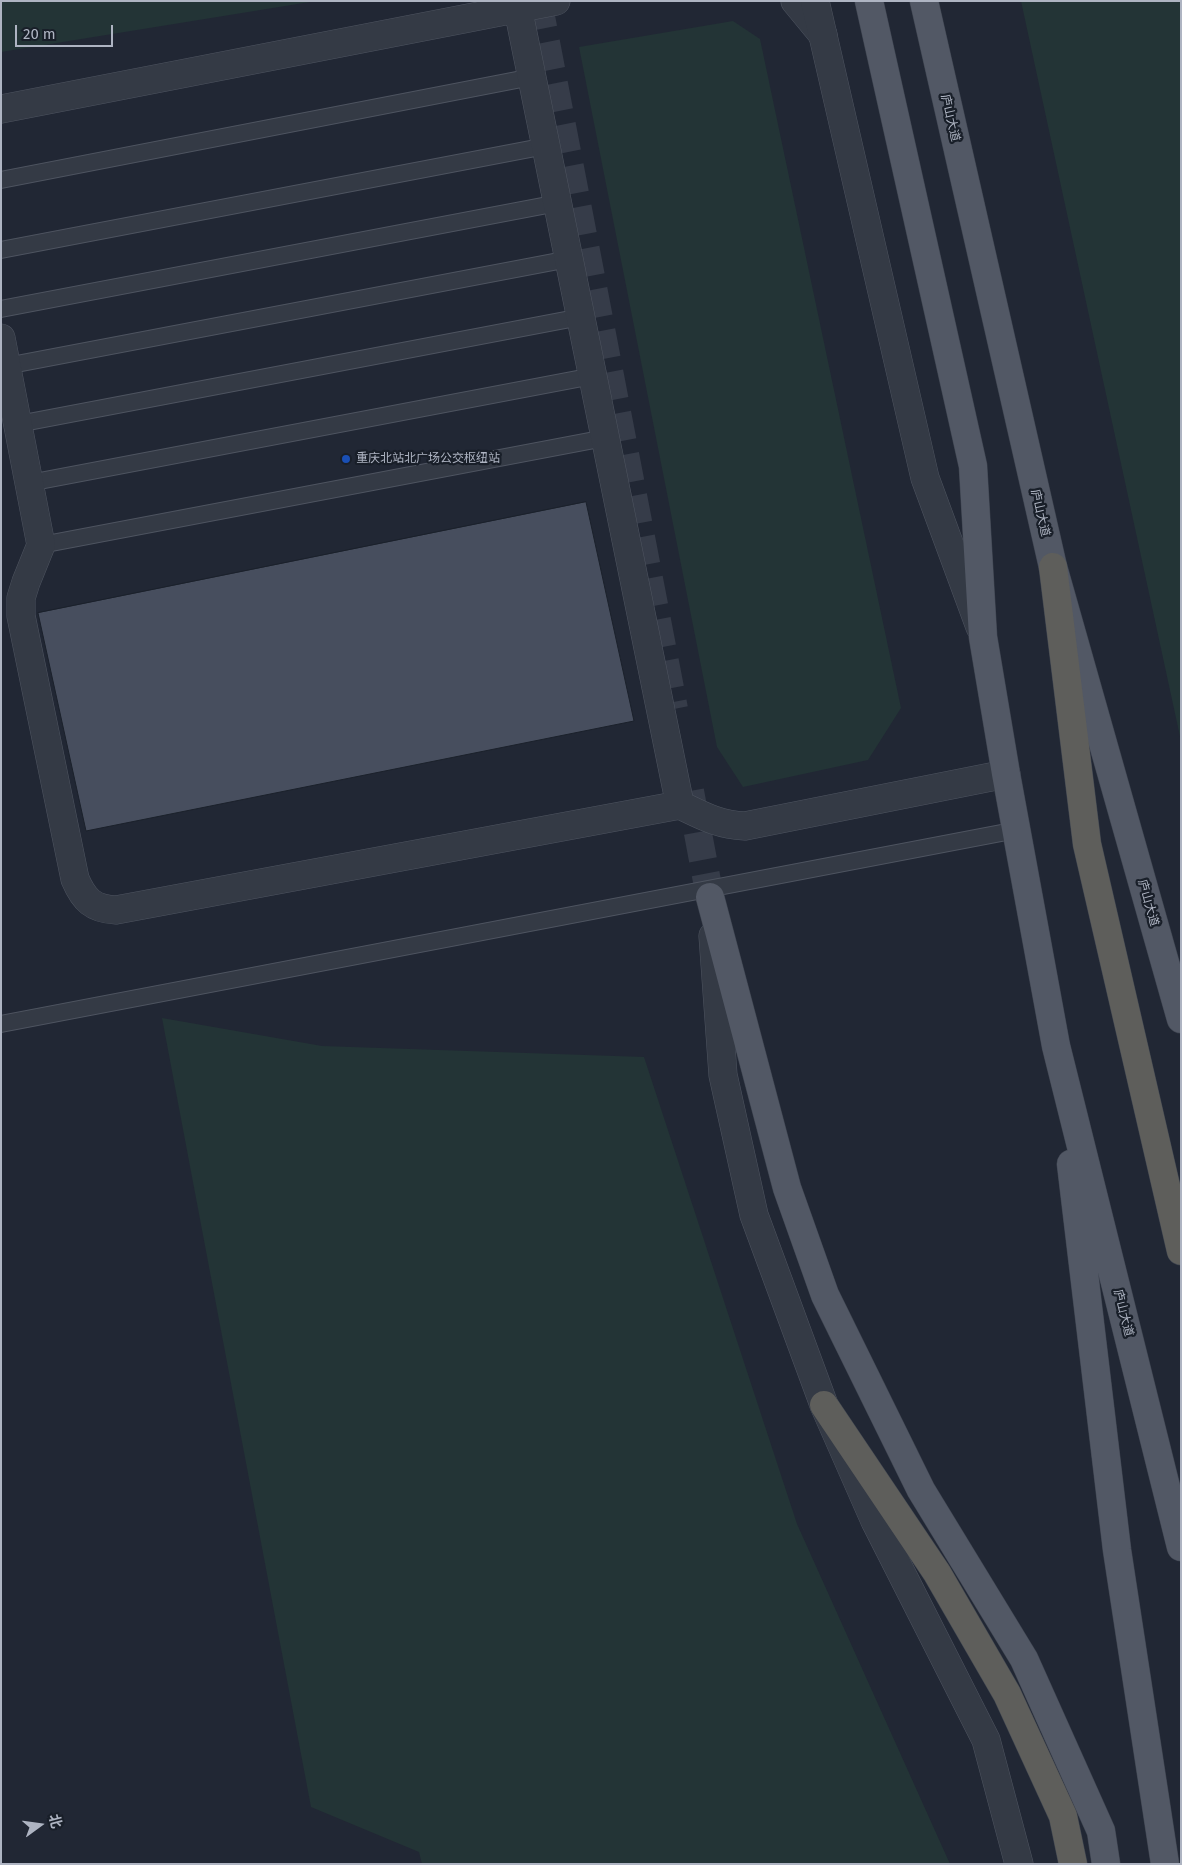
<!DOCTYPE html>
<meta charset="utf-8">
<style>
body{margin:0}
#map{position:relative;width:1182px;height:1865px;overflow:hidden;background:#212734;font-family:"Fira Sans","Noto Sans SC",sans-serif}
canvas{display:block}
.frame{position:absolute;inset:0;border:2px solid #aeb4c2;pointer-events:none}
.north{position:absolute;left:15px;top:1800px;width:50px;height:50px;-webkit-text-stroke:4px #191f29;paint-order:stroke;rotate:76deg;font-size:14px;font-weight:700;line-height:20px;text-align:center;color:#aeb4c2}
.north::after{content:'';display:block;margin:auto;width:18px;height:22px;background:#aeb4c2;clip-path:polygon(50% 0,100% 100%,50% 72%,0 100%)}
.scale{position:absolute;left:15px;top:25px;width:98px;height:22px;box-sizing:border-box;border:2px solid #aeb4c2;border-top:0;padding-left:6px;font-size:15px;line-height:18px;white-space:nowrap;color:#aeb4c2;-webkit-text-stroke:4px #191f29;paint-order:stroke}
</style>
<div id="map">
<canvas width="1182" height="1865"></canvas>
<div class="frame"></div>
<div class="north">北</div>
<div class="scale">20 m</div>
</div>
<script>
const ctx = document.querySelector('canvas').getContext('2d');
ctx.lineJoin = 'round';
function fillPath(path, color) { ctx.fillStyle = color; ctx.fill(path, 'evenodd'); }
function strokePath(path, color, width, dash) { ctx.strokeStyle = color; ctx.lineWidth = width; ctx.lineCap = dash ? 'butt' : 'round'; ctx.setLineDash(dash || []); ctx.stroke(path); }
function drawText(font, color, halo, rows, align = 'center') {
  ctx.font = font + ' "Fira Sans","Noto Sans SC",sans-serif'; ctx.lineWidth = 4.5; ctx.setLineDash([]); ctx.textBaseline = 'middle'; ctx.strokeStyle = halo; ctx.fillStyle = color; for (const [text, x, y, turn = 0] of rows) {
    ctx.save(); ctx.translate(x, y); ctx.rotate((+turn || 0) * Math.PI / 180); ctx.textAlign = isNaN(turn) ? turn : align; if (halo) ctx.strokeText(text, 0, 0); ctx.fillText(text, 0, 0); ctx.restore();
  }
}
fillPath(new Path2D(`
 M1 1H316L1 52Z
 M1021 1H1181V741Z
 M733 21 760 39 901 708 868 760 743 787 717 747 579 47Z
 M162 1018 322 1046 644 1057 797 1524 950 1864H422L419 1852 311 1807Z`), '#233436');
const building = new Path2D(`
 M586 502 634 721 86 831 38 613Z`);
fillPath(building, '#474e5e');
strokePath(building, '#1b212b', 1);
strokePath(new Path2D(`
 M538 1 674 709
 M690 791 710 897`), '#363c49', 28, [28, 14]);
const service = new Path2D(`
 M1 180 532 77
 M1 250 546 146
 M1 309 558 203
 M6 366 569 259
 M18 424 581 317
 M29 483 593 376
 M41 545 605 438
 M1 1024 1017 830`);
const minor = new Path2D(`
 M795 1 823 35
 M518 9 680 805C703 816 719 825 745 826L1006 774
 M1 109 556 1
 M1 338 41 545 26 582 21 598V616L75 879C84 900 93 909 116 910L680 805`);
const tertiary = new Path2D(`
 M815 1 925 478 980 627
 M713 936 723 1075 754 1215 824 1405 875 1521 986 1740 1019 1864`);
const primary = new Path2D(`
 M869 1 973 466 983 637 1006 774 1056 1046 1181 1547
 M924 1 1053 567 1181 1019
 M710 897 787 1188 825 1295 921 1490 1024 1659 1101 1831 1106 1864
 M1071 1164 1117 1550 1165 1864`);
const trunk = new Path2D(`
 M1053 567 1087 844 1181 1251
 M824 1405 937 1573 1007 1694 1063 1816 1073 1864`);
strokePath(service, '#4e5460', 18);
strokePath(minor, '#4e5460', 29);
strokePath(tertiary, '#4e5460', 29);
strokePath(primary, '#3d434f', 29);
strokePath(trunk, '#3e444f', 29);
strokePath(service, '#343a45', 16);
strokePath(minor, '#343a45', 28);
strokePath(tertiary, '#343a45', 28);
strokePath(primary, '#525865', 28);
strokePath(trunk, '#5e5e5b', 28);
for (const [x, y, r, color] of [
 [346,459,5,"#1a4fb4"]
]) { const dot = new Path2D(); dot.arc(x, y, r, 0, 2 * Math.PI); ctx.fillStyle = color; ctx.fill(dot); strokePath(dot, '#191f29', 2); }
drawText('12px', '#aeb4c2', '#191f29', [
 ["庐山大道",950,118,77],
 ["庐山大道",1040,513,77],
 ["庐山大道",1148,903,74],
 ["庐山大道",1123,1313,76]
]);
drawText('12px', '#aeb4c2', '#191f29', [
 ["重庆北站北广场公交枢纽站",356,459]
], 'left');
</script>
